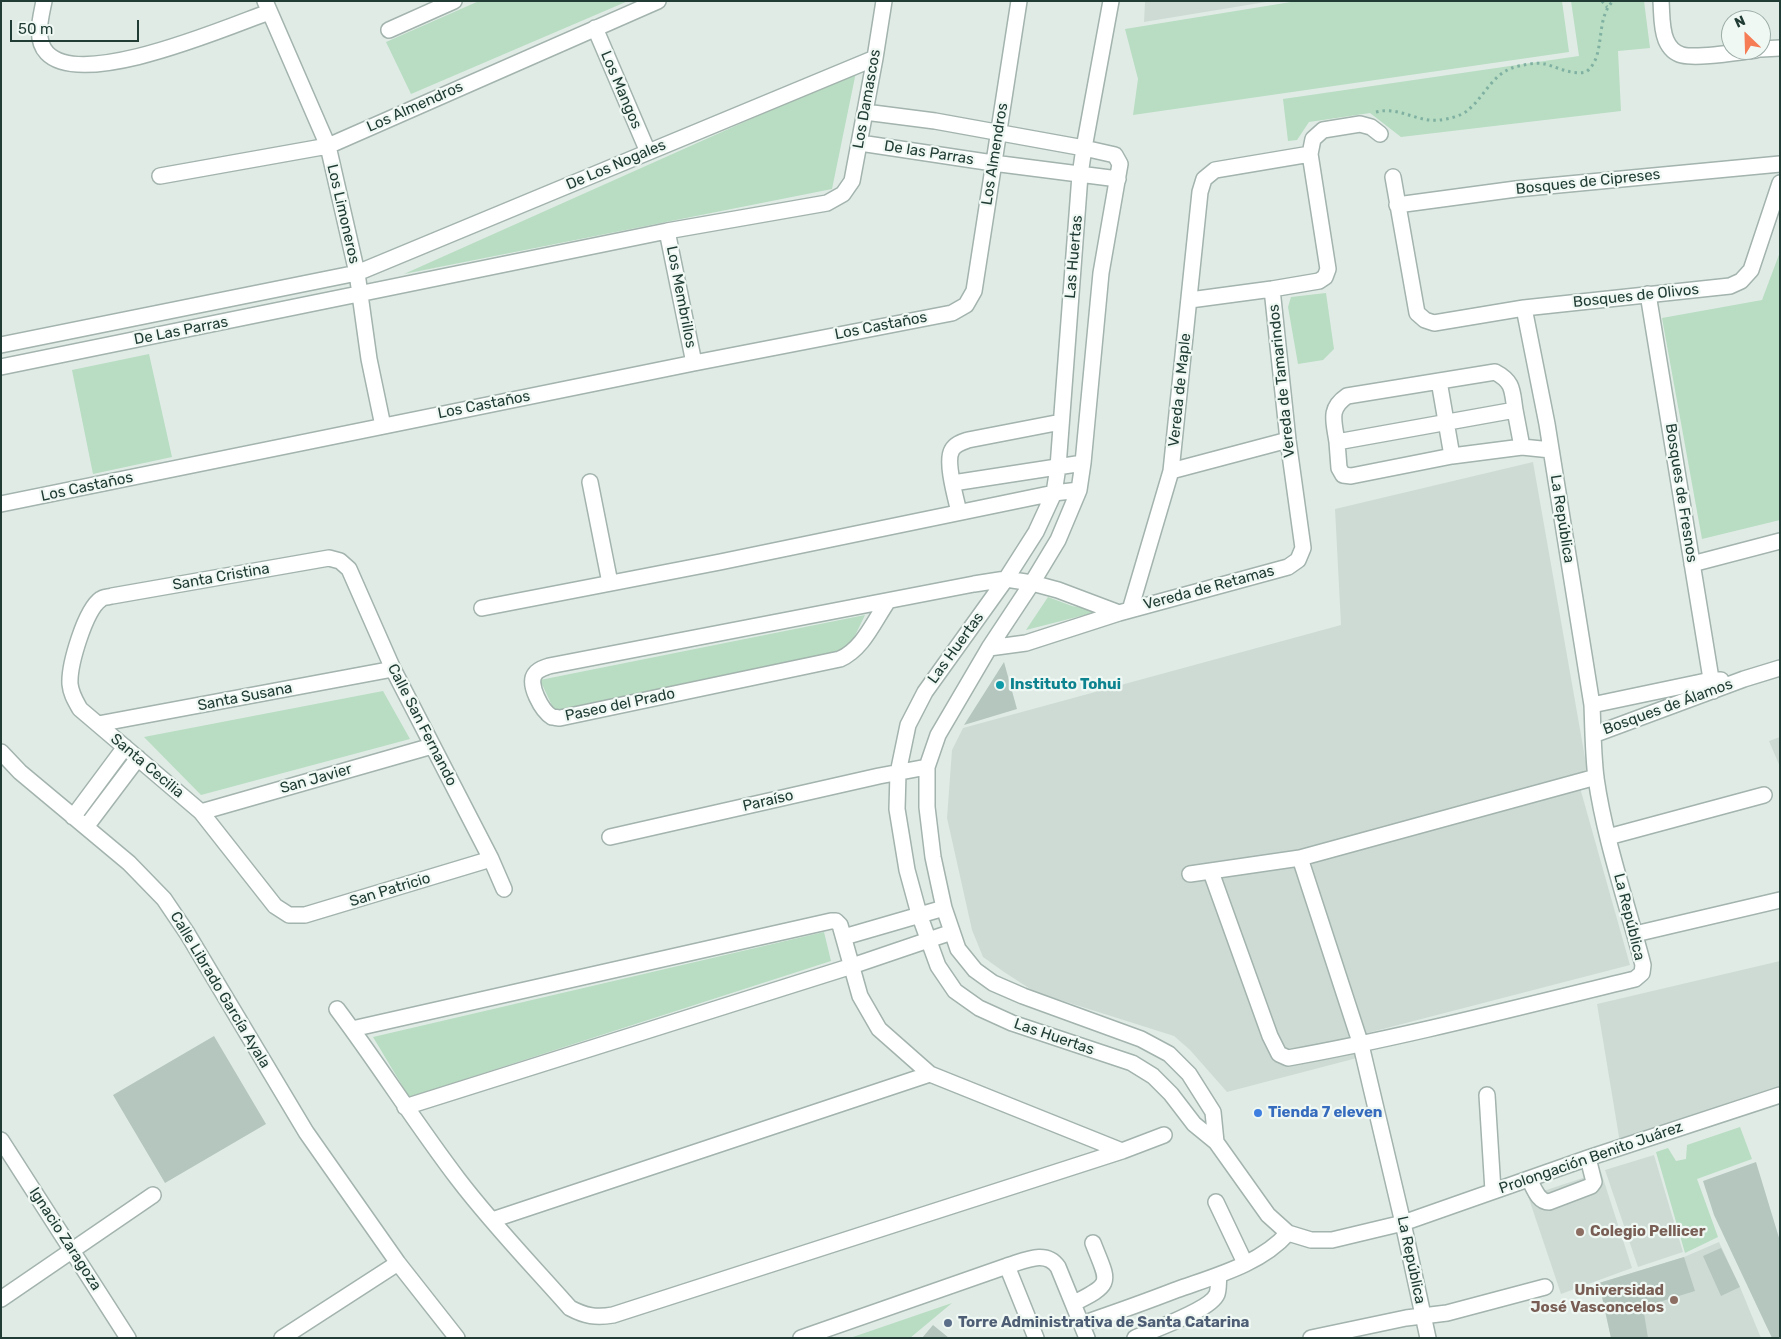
<!DOCTYPE html>
<meta charset="utf-8">
<style>
body{margin:0}
#map{position:relative;width:1781px;height:1339px;overflow:hidden;background:#e0ebe6;font-family:Rubik,sans-serif}
canvas{display:block}
.frame{position:absolute;inset:0;border:2px solid #203c34;pointer-events:none}
.north{position:absolute;left:1721px;top:10px;width:50px;height:50px;box-sizing:border-box;background:#f0f8f4;border:1px solid #9dada7;border-radius:50%;rotate:336deg;font-size:14px;font-weight:700;line-height:20px;text-align:center;color:#203c34}
.north::after{content:'';display:block;margin:auto;width:18px;height:22px;background:#f57c54;clip-path:polygon(50% 0,100% 100%,50% 72%,0 100%)}
.scale{position:absolute;left:10px;top:20px;width:129px;height:22px;box-sizing:border-box;border:2px solid #203c34;border-top:0;padding-left:6px;font-size:15px;line-height:18px;white-space:nowrap;color:#203c34;-webkit-text-stroke:4px #f0f8f4;paint-order:stroke}
</style>
<div id="map">
<canvas width="1781" height="1339"></canvas>
<div class="frame"></div>
<div class="north">N</div>
<div class="scale">50 m</div>
</div>
<script>
const ctx = document.querySelector('canvas').getContext('2d');
ctx.lineJoin = 'round';
function fillPath(path, color) { ctx.fillStyle = color; ctx.fill(path, 'evenodd'); }
function strokePath(path, color, width, dash) { ctx.strokeStyle = color; ctx.lineWidth = width; ctx.lineCap = dash ? 'butt' : 'round'; ctx.setLineDash(dash || []); ctx.stroke(path); }
function drawText(font, color, halo, rows, align = 'center') {
  ctx.font = font + ' Rubik,sans-serif'; ctx.lineWidth = 4.5; ctx.setLineDash([]); ctx.textBaseline = 'middle'; ctx.strokeStyle = halo; ctx.fillStyle = color; for (const [text, x, y, turn = 0] of rows) {
    ctx.save(); ctx.translate(x, y); ctx.rotate((+turn || 0) * Math.PI / 180); ctx.textAlign = isNaN(turn) ? turn : align; if (halo) ctx.strokeText(text, 0, 0); ctx.fillText(text, 0, 0); ctx.restore();
  }
}
fillPath(new Path2D(`
 M1145 1H1272L1144 22Z
 M1533 462 1587 769 1577 777 1630 965 1352 1037 1357 1058 1227 1092 1190 1050 1174 1036 1035 992 1004 972 983 957 972 930 947 818 952 750 963 728 1341 625 1335 509Z
 M1780 737V767L1769 741Z
 M1780 961V1089L1620 1143 1597 1004Z
 M1654 1155 1683 1252 1638 1267 1605 1170Z
 M1601 1172 1632 1268 1561 1294 1528 1196Z
 M1719 1242 1740 1287 1761 1338H1611L1599 1283 1684 1257Z`), '#cedbd5');
fillPath(new Path2D(`
 M479 1H628L411 94 386 42Z
 M1297 1H1562L1569 52 1133 115 1138 79 1125 29Z
 M1571 1H1644L1650 48 1618 51 1621 111 1401 137 1370 113 1309 122 1297 140 1288 141 1283 99 1579 56Z
 M856 72 832 189 404 274Z
 M1780 252V520L1702 539 1662 318 1762 300Z
 M1326 293 1334 349 1323 360 1298 364 1288 307 1291 297Z
 M149 354 172 457 93 474 72 370Z
 M1048 597 1072 606 1100 611 1026 630Z
 M865 615 848 650 555 712 540 680Z
 M383 691 410 739 201 795 144 737Z
 M824 932 831 961 409 1097 373 1037Z
 M1740 1127 1752 1159 1697 1179 1718 1237 1685 1253 1656 1152 1668 1148 1676 1161 1686 1159 1687 1145Z
 M952 1303 910 1338H850Z`), '#b8ddc2');
fillPath(new Path2D(`
 M1004 662 1017 709 964 725Z
 M214 1036 266 1124 165 1183 113 1095Z
 M1756 1162 1780 1241V1338H1772L1714 1215 1703 1181Z
 M1721 1248 1740 1287 1721 1296 1703 1256Z
 M1684 1257 1695 1291 1643 1307 1648 1338H1611L1599 1283Z
 M933 1325 949 1338H922Z`), '#b5c6bf');
const minor = new Path2D(`
 M44 1C41 17 34 39 47 53 82 90 227 27 269 12
 M265 1 328 146 357 273 369 359 383 426
 M1111 1 1084 148 1080 175 1058 467 1054 493 1036 532 1006 579 925 692 908 725 898 773 897 809 907 870 919 914 938 966 955 991 979 1008 1012 1023 1132 1063 1153 1076 1171 1094 1194 1124 1216 1142 1268 1215 1288 1233 1311 1240H1332L1403 1223 1588 1158 1780 1095
 M1661 1C1662 14 1661 28 1666 40 1669 47 1674 53 1682 55 1698 59 1738 52 1756 50
 M595 28 648 152
 M389 30 454 1
 M1761 49 1780 48
 M865 112 935 121 1084 148 1115 155 1120 164 1101 273 1083 463 1079 490 1058 540 1032 583 989 648 938 735 927 767V807L933 857 944 908 958 949 975 970 993 983 1023 996 1141 1039 1169 1054 1189 1074 1213 1112 1216 1142
 M860 143 993 163 1118 179
 M160 176 328 146 658 1
 M1393 177 1417 313 1425 320 1434 323 1524 308 1730 286 1741 281 1751 270 1780 183
 M1397 205 1516 189 1780 164
 M667 231 694 363
 M1648 294 1713 691
 M1190 300 1272 289 1319 281 1325 277 1328 269 1310 154
 M1 345 357 273 875 58
 M1 367 667 231 827 203 843 194 852 181 875 58 884 1
 M1439 381 1452 456
 M1337 442C1334 421 1328 409 1347 396L1495 372C1514 382 1512 391 1515 410
 M1522 447 1515 410 1337 442 1339 468 1343 475 1351 476 1452 456 1522 447 1551 450
 M1171 471 1288 440
 M590 482 610 583
 M953 483 1083 463
 M1 504 694 363 952 313 966 305 974 291 1019 1
 M959 512C956 499 945 461 952 450 955 444 962 442 968 440L1061 422
 M1692 564 1780 541
 M888 601C874 621 863 649 840 659L560 718C559 718 553 717 552 717 542 711 527 684 535 674 538 669 544 668 549 666L974 584 1006 579 1032 583 1058 590 1119 613
 M482 608 720 562 1054 493 1079 490
 M1130 610 1171 471 1200 192 1204 179 1215 170 1310 154 1313 139 1323 130 1360 124 1371 127 1380 134
 M989 648 1026 643 1119 613 1288 567 1298 560 1303 548 1288 440 1272 289
 M1592 705 1711 680H1721
 M98 724 393 669
 M1593 735 1744 679 1780 668
 M1 752 20 772 129 863 164 899 187 933 306 1132 398 1263 457 1338
 M201 812 432 746
 M73 817 125 747
 M86 827 138 758
 M610 837 879 776 927 767
 M1608 837 1764 795
 M1300 858 1596 777
 M491 859 305 915H289L275 906 201 812 80 709C75 700 71 694 70 684 69 665 85 610 101 599 103 597 109 597 112 596L329 558 340 561 349 569 393 669 491 859 504 889
 M1211 872 1270 1036 1279 1054 1288 1058C1405 1037 1519 1007 1635 979L1642 973 1643 965C1627 903 1605 841 1596 778 1593 753 1593 729 1592 705L1547 424 1524 308
 M1190 874 1300 858 1361 1045 1403 1223 1428 1338
 M1635 934 1780 900
 M844 937 944 908
 M337 1009C379 1065 416 1124 458 1179 493 1225 533 1266 570 1308 585 1316 596 1318 613 1315L1122 1151 1164 1135
 M352 1029 831 921H836L840 925 860 996 879 1029 930 1074 1122 1151
 M1487 1095 1493 1191
 M405 1107 852 966 952 932
 M1 1140 128 1338
 M1529 1179C1534 1188 1538 1202 1549 1202L1591 1186 1594 1182 1588 1158
 M1216 1202 1245 1263
 M492 1220 930 1074
 M1007 1266 1036 1338
 M1 1299 153 1195
 M1074 1303C1115 1283 1108 1282 1093 1243
 M1082 1324C1114 1313 1145 1302 1176 1290 1215 1276 1261 1264 1288 1233
 M282 1338 398 1263
 M801 1338 1007 1266C1024 1261 1046 1249 1058 1267L1087 1338
 M1135 1338C1152 1330 1211 1310 1217 1294 1219 1289 1218 1281 1219 1275
 M1311 1338 1406 1318 1447 1313 1545 1287`);
strokePath(minor, '#a3b3ad', 18);
strokePath(new Path2D(`
 M1602 1 1607 7
 M1376 112C1399 106 1418 123 1440 120 1448 119 1462 116 1468 110 1484 97 1491 76 1512 68 1521 65 1536 62 1545 64 1560 68 1571 75 1586 72 1607 56 1594 20 1613 1`), '#7fb0a1', 3, [2.5, 4]);
strokePath(minor, '#fff', 15);
for (const [x, y, r, color] of [
 [1000,685,5,"#0f9aa8"],
 [1258,1113,5,"#3f7fe0"],
 [1580,1232,5,"#8d6e63"],
 [1674,1300,5,"#8d6e63"],
 [948,1323,5,"#5c6f8a"]
]) { const dot = new Path2D(); dot.arc(x, y, r, 0, 2 * Math.PI); ctx.fillStyle = color; ctx.fill(dot); strokePath(dot, '#f0f8f4', 2); }
drawText('15px', '#203c34', '#f0f8f4', [
 ["Los Mangos",621,90,67],
 ["Los Damascos",867,99,-80],
 ["Los Almendros",415,107,-24],
 ["De las Parras",929,153,9],
 ["Los Almendros",995,154,-81],
 ["De Los Nogales",616,165,-23],
 ["Bosques de Cipreses",1588,182,-6],
 ["Los Limoneros",343,214,77],
 ["Las Huertas",1074,257,-85],
 ["Bosques de Olivos",1636,296,-6],
 ["Los Membrillos",681,297,79],
 ["Los Castaños",881,326,-11],
 ["De Las Parras",181,331,-11],
 ["Vereda de Tamarindos",1282,381,-96],
 ["Vereda de Maple",1180,390,-84],
 ["Los Castaños",484,405,-11],
 ["Los Castaños",87,487,-12],
 ["Bosques de Fresnos",1681,493,81],
 ["La República",1562,519,81],
 ["Santa Cristina",221,577,-10],
 ["Vereda de Retamas",1209,588,-15],
 ["Las Huertas",956,648,-54],
 ["Santa Susana",245,697,-11],
 ["Paseo del Prado",620,705,-12],
 ["Bosques de Álamos",1668,707,-20],
 ["Calle San Fernando",422,725,63],
 ["Santa Cecilia",147,766,40],
 ["San Javier",316,779,-16],
 ["Paraíso",768,801,-13],
 ["San Patricio",390,890,-17],
 ["La República",1629,917,76],
 ["Calle Librado García Ayala",220,990,59],
 ["Las Huertas",1054,1037,19],
 ["Prolongación Benito Juárez",1591,1158,-19],
 ["Ignacio Zaragoza",65,1239,57],
 ["La República",1411,1260,78]
]);
drawText('bold 15px', '#0d838f', '#f0f8f4', [
 ["Instituto Tohui",1010,685]
], 'left');
drawText('bold 15px', '#366cbe', '#f0f8f4', [
 ["Tienda 7 eleven",1268,1113]
], 'left');
drawText('bold 15px', '#785e54', '#f0f8f4', [
 ["Colegio Pellicer",1590,1232],
 ["Universidad",1664,1291,"right"],
 ["José Vasconcelos",1664,1308,"right"]
], 'left');
drawText('bold 15px', '#4e5e75', '#f0f8f4', [
 ["Torre Administrativa de Santa Catarina",958,1323]
], 'left');
</script>
